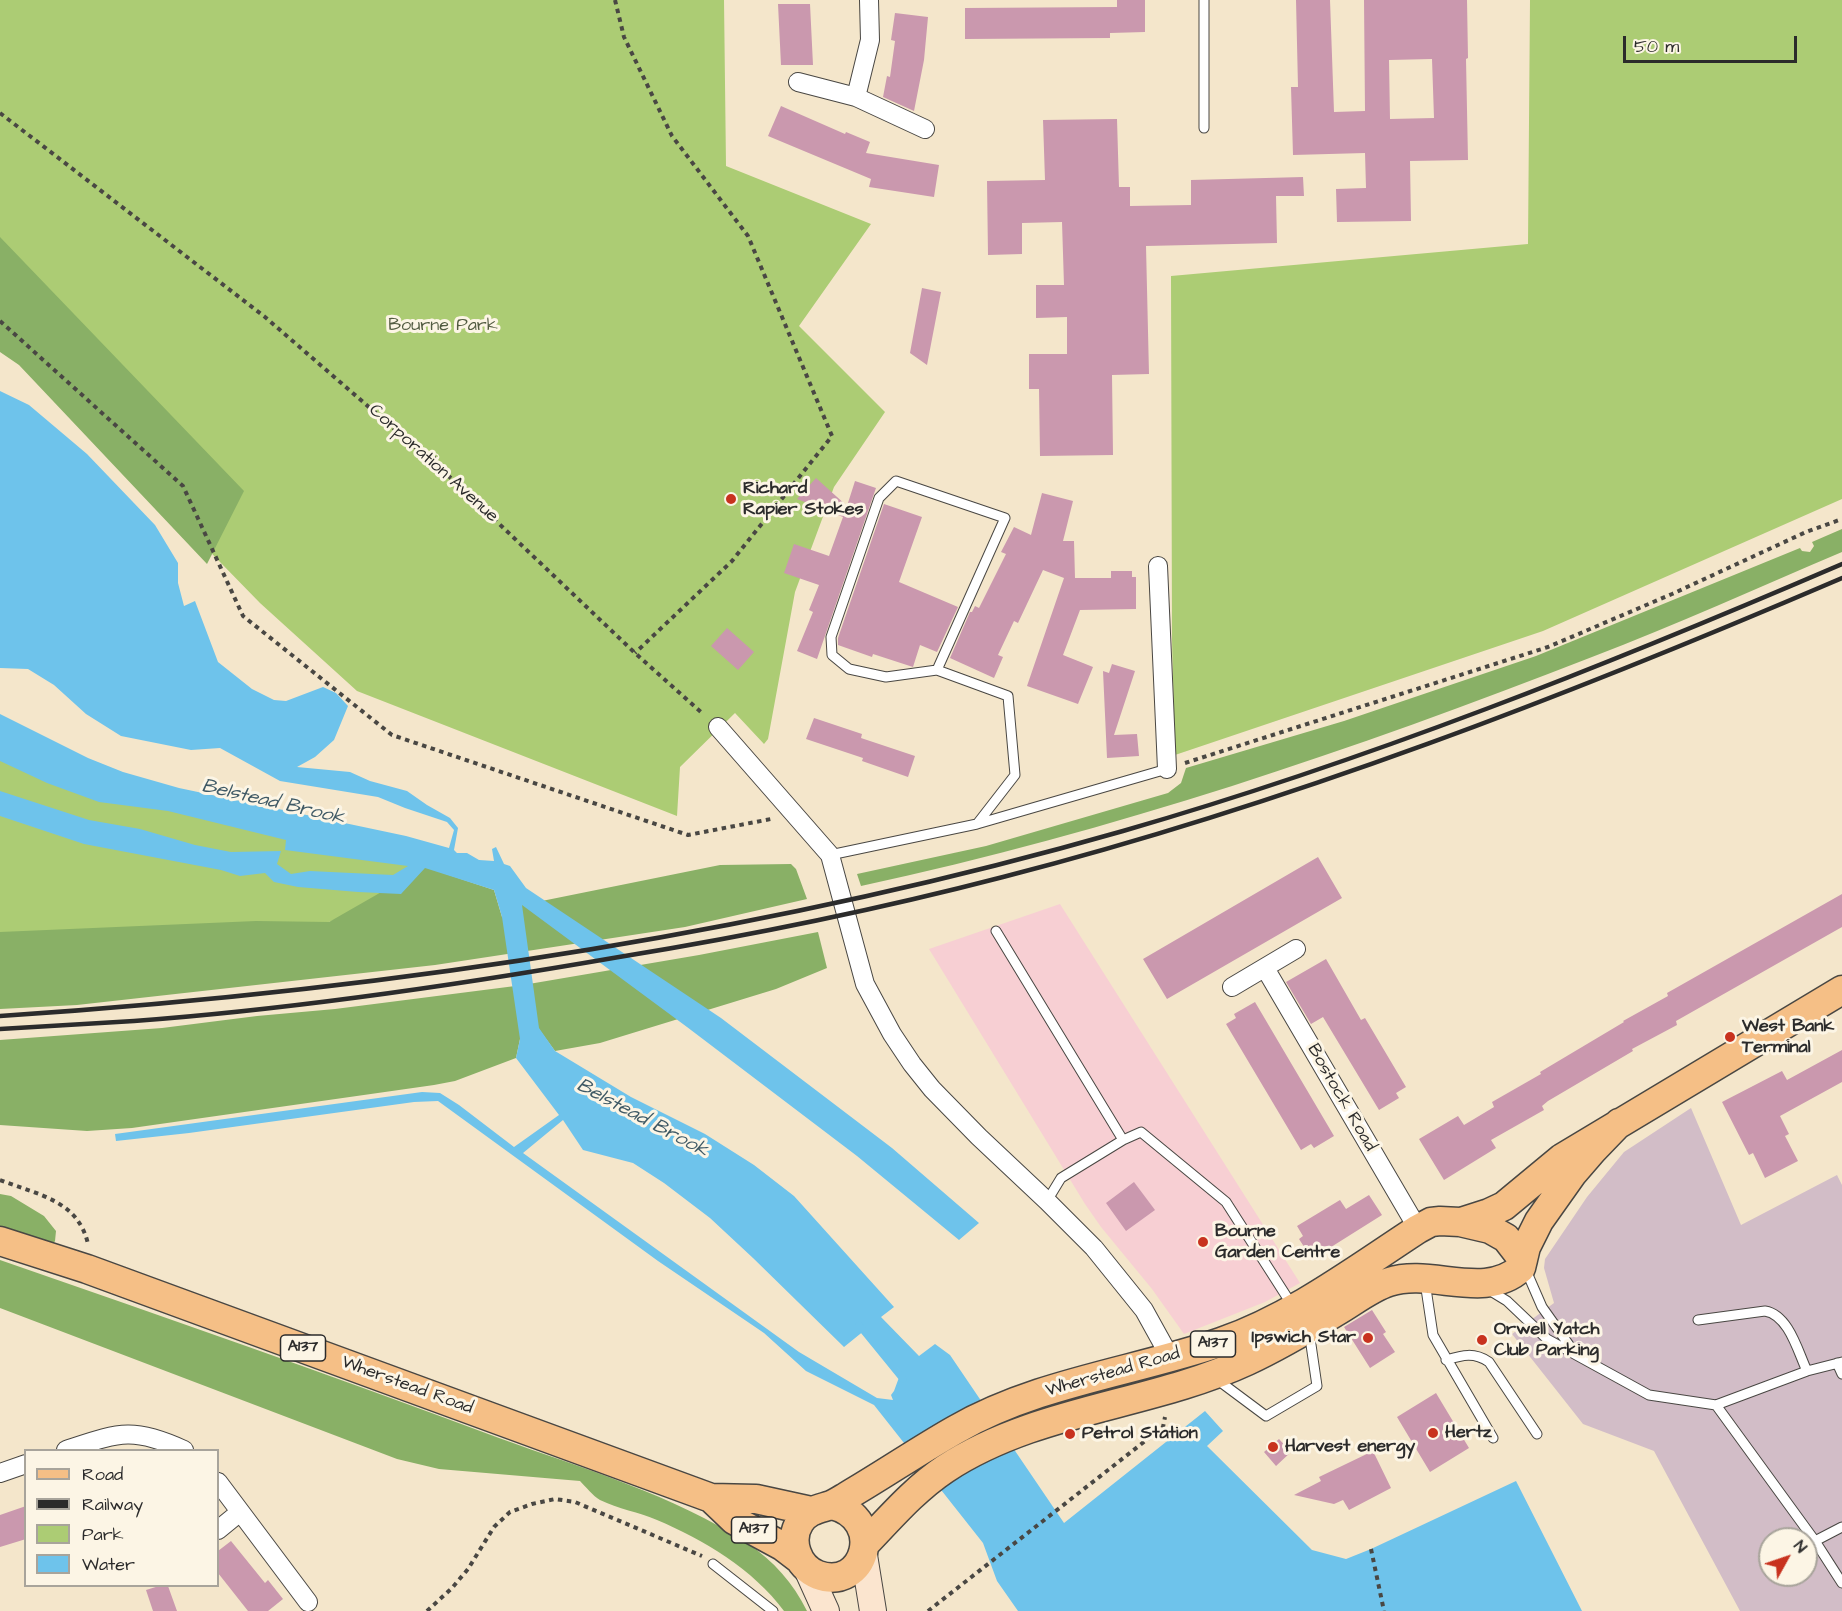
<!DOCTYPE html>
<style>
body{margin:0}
#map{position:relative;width:1842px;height:1611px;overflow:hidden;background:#f4e6cb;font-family:"Architects Daughter",sans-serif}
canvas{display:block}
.legend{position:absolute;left:24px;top:1449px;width:195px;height:138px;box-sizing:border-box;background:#fcf5e5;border:2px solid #a8a49b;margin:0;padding:8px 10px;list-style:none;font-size:18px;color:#2b2b2b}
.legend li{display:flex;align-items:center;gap:12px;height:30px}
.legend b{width:30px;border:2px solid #a8a49b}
.north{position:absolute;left:1758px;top:1527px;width:60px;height:60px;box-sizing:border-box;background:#fcf5e5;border:2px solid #a8a49b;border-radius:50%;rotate:50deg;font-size:16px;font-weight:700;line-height:24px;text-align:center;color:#2b2b2b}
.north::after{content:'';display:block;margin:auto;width:21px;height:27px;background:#c8321e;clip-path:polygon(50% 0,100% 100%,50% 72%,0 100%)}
.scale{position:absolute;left:1623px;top:36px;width:174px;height:27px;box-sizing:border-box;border:3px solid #2b2b2b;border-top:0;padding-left:8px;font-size:18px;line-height:21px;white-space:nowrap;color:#2b2b2b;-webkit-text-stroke:4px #fcf5e5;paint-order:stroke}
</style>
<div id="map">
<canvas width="1842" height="1611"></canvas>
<ul class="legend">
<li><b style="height:8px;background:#f5bf86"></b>Road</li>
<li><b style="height:8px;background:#2b2b2b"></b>Railway</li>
<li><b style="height:16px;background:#accc74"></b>Park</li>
<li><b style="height:16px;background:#6ec3eb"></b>Water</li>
</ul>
<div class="north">N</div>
<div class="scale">50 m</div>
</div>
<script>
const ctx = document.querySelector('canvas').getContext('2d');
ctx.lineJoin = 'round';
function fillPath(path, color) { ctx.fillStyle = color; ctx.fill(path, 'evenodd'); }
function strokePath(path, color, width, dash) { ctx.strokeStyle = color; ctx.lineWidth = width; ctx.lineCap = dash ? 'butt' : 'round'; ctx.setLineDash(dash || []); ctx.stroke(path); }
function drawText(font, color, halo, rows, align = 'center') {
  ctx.font = font + ' "Architects Daughter",sans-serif'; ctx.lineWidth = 6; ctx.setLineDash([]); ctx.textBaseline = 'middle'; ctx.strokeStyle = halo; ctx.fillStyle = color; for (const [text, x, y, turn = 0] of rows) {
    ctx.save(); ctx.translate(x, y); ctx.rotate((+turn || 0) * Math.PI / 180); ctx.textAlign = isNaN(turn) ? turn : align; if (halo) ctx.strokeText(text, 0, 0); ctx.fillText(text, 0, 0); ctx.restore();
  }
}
fillPath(new Path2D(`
 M1060 904 1300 1283 1265 1302 1184 1334 1152 1289 1101 1227 1085 1204 929 949Z`), '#f7cfd3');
fillPath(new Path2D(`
 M1691 1108 1741 1225 1837 1175 1842 1185V1611H1740L1654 1451 1583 1424 1512 1334 1554 1303 1544 1268 1545 1259 1587 1197 1624 1152ZM1770 1539H1806V1575H1770Z`), '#d2bdc7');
fillPath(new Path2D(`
 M0 0H724L726 166 871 224 799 326 885 412 834 487 795 592 768 739 764 744 735 713 680 767 677 816 357 691 260 603 21 358 0 345Z
 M1530 0H1842V499L1543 631 1175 755 1172 640 1171 276 1528 244Z
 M0 745 446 873 329 922 0 937Z`), '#accc74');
fillPath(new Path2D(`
 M0 237 244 491 207 564 19 365 0 352Z
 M1842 529V552C1759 587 1676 625 1592 657 1354 750 1112 832 861 886L857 874 986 846 1168 793 1181 783 1186 768 1344 721 1536 656 1800 548 1802 551 1810 552 1814 546 1812 542Z
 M791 864 796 869 807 899 685 927 435 965 77 1005 0 1009V932L256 921 329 922 425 867 494 890 502 917 522 905 720 865Z
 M818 932 827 968 776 989 600 1043 555 1051 538 1028 520 1039 516 1058 455 1081 434 1085 132 1128 87 1131 0 1125V1040L162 1028 257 1016 335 1009 523 985 699 955Z
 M0 1194 11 1196 44 1216 56 1231 55 1241 49 1251 0 1235Z
 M0 1260C167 1318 334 1376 499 1438 581 1468 675 1495 748 1544 774 1561 793 1583 807 1611H784C753 1569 704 1540 657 1520 639 1512 618 1509 600 1500 593 1496 586 1487 580 1481L439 1469 397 1459 0 1308Z`), '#89b066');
fillPath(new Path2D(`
 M0 391 29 405 87 454 155 525 178 563V583L184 606 195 601 218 662 252 689 274 700 286 701 323 687 336 693 348 706 334 740 315 757 297 767 350 772 370 781 407 791 427 805 450 818 458 828 454 850 457 853H467L479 860 494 861 492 849 496 847 504 864 510 866 526 888 721 1018 892 1148 979 1223 959 1240 857 1156 687 1027 522 905 539 1028 555 1051 631 1097 705 1134 754 1165 794 1196 894 1307 881 1317 919 1356 935 1344 950 1355 1064 1523 1205 1411 1223 1431 1207 1446 1312 1550 1346 1559 1371 1549 1516 1481 1582 1611H1018L997 1581 983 1543 874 1405 806 1371 764 1333 658 1261 438 1101 414 1102 189 1133 116 1141 115 1134 422 1092 440 1093 459 1105 514 1147 559 1115 516 1058 520 1039 502 917 494 890 425 868 401 894 358 892 298 887 274 882 265 873 240 876 221 870 84 844 0 816V791L89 820 140 829 195 845 231 852 281 851 277 864 291 874 310 871 393 875 408 866 285 850 286 840 168 811 99 802 47 783 0 761V714L88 758 123 772 179 788 406 836 449 848 454 830 447 822 405 808 378 797 280 781 220 748 191 750 121 736 86 714 54 685 28 669 0 668ZM563 1120 583 1150 633 1163 664 1183 710 1218 753 1258 844 1347 865 1330 901 1372 894 1391 891 1395 893 1400 877 1398 799 1352 523 1153Z`), '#6ec3eb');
strokePath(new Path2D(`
 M859 1325 903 1379`), '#6ec3eb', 7);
fillPath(new Path2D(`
 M1117 0H1145V32L1110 33V38L965 39V8L1117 7Z
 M1296 0H1330L1334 112 1365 111 1364 0H1467L1468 58 1466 59 1468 160 1410 161 1411 221 1337 222 1336 189 1366 188 1365 153 1293 155 1291 87H1298ZM1432 59 1434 118 1390 119 1389 60Z
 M778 4H810L813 65H781Z
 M895 13 928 17 924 60 914 111 883 97 887 76 890 77 895 41 891 40Z
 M781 106 845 134 846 132 870 142 866 153 939 165 934 197 869 187 871 179 768 136Z
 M1117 119 1119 187H1130V206L1191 205V180L1303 177 1304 196H1276L1277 243 1146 246 1149 374 1112 375 1113 455 1040 456 1039 389H1029V354H1067V317L1036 318V285H1064L1062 222 1022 223V254L988 255 987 181 1045 180 1043 120Z
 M922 288 941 292 927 365 910 353Z
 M816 478 847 506 855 481 876 488 817 659 797 651 813 612 809 610 819 585 784 573 794 544 829 556 843 517 797 499Z
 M1042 493 1073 501 1063 541H1074L1075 578H1111V571H1132V577H1136V609L1080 610 1063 655 1093 667 1078 704 1027 686 1064 578 1043 570 1018 623 1014 621 998 655 1003 657 994 678 950 658 970 612H972L975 606 979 608 1006 554 1001 552 1014 527 1031 535Z
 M884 504 922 517 899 582 958 607 937 652 920 645 913 667 873 654 872 657 838 645V638Z
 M727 628 754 652 738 670 711 646Z
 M1112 664 1135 671 1114 735 1137 734 1139 756 1107 758 1103 671 1109 673Z
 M814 718 862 734 861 738 915 756 908 777 862 761 863 758 806 739Z
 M1318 857 1342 898 1167 999 1143 959Z
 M1842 894V927L1676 1021 1677 1025 1632 1049 1633 1051 1548 1101 1542 1106 1544 1110 1491 1140 1496 1148 1444 1180 1419 1139 1458 1116 1464 1125 1494 1107 1492 1102 1541 1074 1540 1072 1624 1022 1623 1021 1668 996 1667 993Z
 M1326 959 1361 1020 1365 1018 1406 1087 1396 1093 1399 1098 1379 1110 1323 1017 1311 1024 1286 982Z
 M1255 1002 1334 1136 1314 1148 1311 1144 1301 1150 1226 1024 1236 1018 1234 1014Z
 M1842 1050V1082L1780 1116 1789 1134 1785 1136 1798 1161 1765 1178 1753 1153 1749 1155 1722 1102 1782 1071 1787 1080Z
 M1134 1182 1155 1210 1126 1231 1106 1203Z
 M1369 1195 1382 1215 1312 1259 1299 1239 1303 1236 1297 1226 1340 1200 1346 1209Z
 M1372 1310 1386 1332 1383 1334 1395 1352 1370 1368 1344 1327Z
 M1436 1393 1469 1448 1430 1472 1397 1417Z
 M1279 1439 1291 1452 1276 1466 1264 1452Z
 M1373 1451 1391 1488 1349 1510 1343 1500 1334 1504 1294 1495 1321 1481 1319 1477Z
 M26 1506V1539L0 1547V1515Z
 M231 1541 265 1583 268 1580 283 1599 268 1611H248L218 1573V1551Z
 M159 1586H168L177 1611H153L146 1590Z`), '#ca98ae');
const lane = new Path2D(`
 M1204 0V128
 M937 670 886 677 849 669 832 655 831 637 879 498 896 481 1005 518 937 670 1008 696 1015 775 977 824
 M830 855 977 824 1167 769
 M996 931 1123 1140 1061 1178 1047 1201
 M1123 1140 1141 1132 1226 1202 1292 1305
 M1525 1268 1542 1307 1574 1352
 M1425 1282 1433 1335 1493 1438
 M1489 1290 1507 1301 1547 1339 1649 1395 1716 1405 1807 1371 1842 1362
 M1698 1320 1765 1311C1789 1315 1798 1352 1807 1371
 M1446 1360C1463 1355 1474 1352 1489 1362L1537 1434
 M1837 1363 1842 1374
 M1215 1378 1266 1416 1317 1386 1309 1331
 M1716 1405 1815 1541 1842 1527
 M1815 1541 1842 1583
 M713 1564 773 1611`);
const street = new Path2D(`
 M798 82 856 97 870 40 869 0
 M856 97 925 129
 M1158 566 1167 769
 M718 727 830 855 865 984 892 1034 912 1064 932 1089 979 1137 1047 1201 1094 1248 1144 1310 1170 1357
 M1265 968 1418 1229
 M1232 987 1296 949
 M66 1450C118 1433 132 1426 184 1450
 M0 1473 26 1464
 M218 1482 308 1602
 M218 1530 240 1512`);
const secondary = new Path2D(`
 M864 1555 873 1611
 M807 1569 826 1611`);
const primary = new Path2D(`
 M1461 1222 1489 1213 1504 1206 1562 1158 1842 990
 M0 1241 87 1269 711 1498 756 1499 811 1511
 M711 1498 734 1520 782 1546 799 1559
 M832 1505C887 1519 865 1592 818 1575 797 1567 788 1540 800 1522 808 1510 819 1509 831 1505 836 1503 842 1499 847 1496 883 1475 918 1451 955 1430 1036 1383 1133 1372 1221 1342 1293 1317 1355 1270 1418 1229L1431 1222 1440 1221 1460 1222 1490 1229 1506 1238 1523 1260
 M866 1543C891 1517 915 1489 945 1469 1036 1409 1150 1406 1247 1361 1277 1347 1306 1330 1334 1313 1352 1303 1370 1288 1389 1282 1432 1268 1484 1301 1521 1268L1526 1247 1539 1221 1573 1173 1592 1151 1619 1123`);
strokePath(lane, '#494743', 11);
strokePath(street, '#494743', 20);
strokePath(secondary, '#494743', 28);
strokePath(primary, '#494743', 31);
strokePath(new Path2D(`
 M615 0 624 37 672 136 748 236 832 436 732 561 635 653
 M0 113 265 317 452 479 635 653 703 714
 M0 321 183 486 243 616 392 735 688 835 771 819
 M1185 763 1548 647 1672 594 1806 532 1842 519
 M0 1180C38 1195 78 1200 88 1244
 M1371 1549 1384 1611
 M427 1611 452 1588 468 1569 494 1527 510 1512 532 1504 555 1499 575 1502 702 1556
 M928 1611 1163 1427 1165 1417`), '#494743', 4, [4.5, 4.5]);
strokePath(lane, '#fff', 9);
strokePath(street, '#fff', 18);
strokePath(secondary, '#fbe5cf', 26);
strokePath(primary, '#f5bf86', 28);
strokePath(new Path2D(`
 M0 1016C379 991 757 936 1123 831 1369 760 1607 665 1842 564
 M0 1029C45 1026 89 1024 134 1021 296 1009 458 985 619 957 748 936 876 910 1003 877 1291 803 1569 695 1842 578`), '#2b2b2b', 4.5);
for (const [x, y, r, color] of [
 [731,499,6,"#c8321e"],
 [1730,1037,6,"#c8321e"],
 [1203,1242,6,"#c8321e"],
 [1368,1338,6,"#c8321e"],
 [1482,1340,6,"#c8321e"],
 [1433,1433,6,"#c8321e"],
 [1070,1434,6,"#c8321e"],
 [1273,1447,6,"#c8321e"]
]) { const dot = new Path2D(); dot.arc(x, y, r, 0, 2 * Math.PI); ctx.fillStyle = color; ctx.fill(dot); strokePath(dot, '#fcf5e5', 2); }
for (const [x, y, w] of [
 [1213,1344,45],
 [303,1348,45],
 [754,1530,45]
]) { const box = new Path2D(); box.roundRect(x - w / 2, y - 13, w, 26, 4.5); ctx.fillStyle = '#fcf5e5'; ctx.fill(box); strokePath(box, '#2b2b2b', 1.5); }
drawText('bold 16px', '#2b2b2b', null, [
 ["A137",1213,1344],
 ["A137",303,1348],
 ["A137",754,1530]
]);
drawText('18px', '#525b41', '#fcf5e5', [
 ["Bourne Park",443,326]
]);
drawText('18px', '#2b2b2b', '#fcf5e5', [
 ["Corporation Avenue",433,464,42],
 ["Bostock Road",1341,1098,60],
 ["Wherstead Road",1113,1373,-16],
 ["Wherstead Road",407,1386,20]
]);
drawText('bold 18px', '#2b2b2b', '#fcf5e5', [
 ["Richard",743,489],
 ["Rapier Stokes",743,510],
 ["West Bank",1742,1027],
 ["Terminal",1742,1048],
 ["Bourne",1215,1232],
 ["Garden Centre",1215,1253],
 ["Orwell Yatch",1494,1330],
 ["Club Parking",1494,1351],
 ["Ipswich Star",1356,1338,"right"],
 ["Hertz",1445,1433],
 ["Petrol Station",1082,1434],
 ["Harvest energy",1285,1447]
], 'left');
drawText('italic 20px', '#3f5965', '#fcf5e5', [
 ["Belstead Brook",273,803,13],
 ["Belstead Brook",642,1119,28]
]);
</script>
